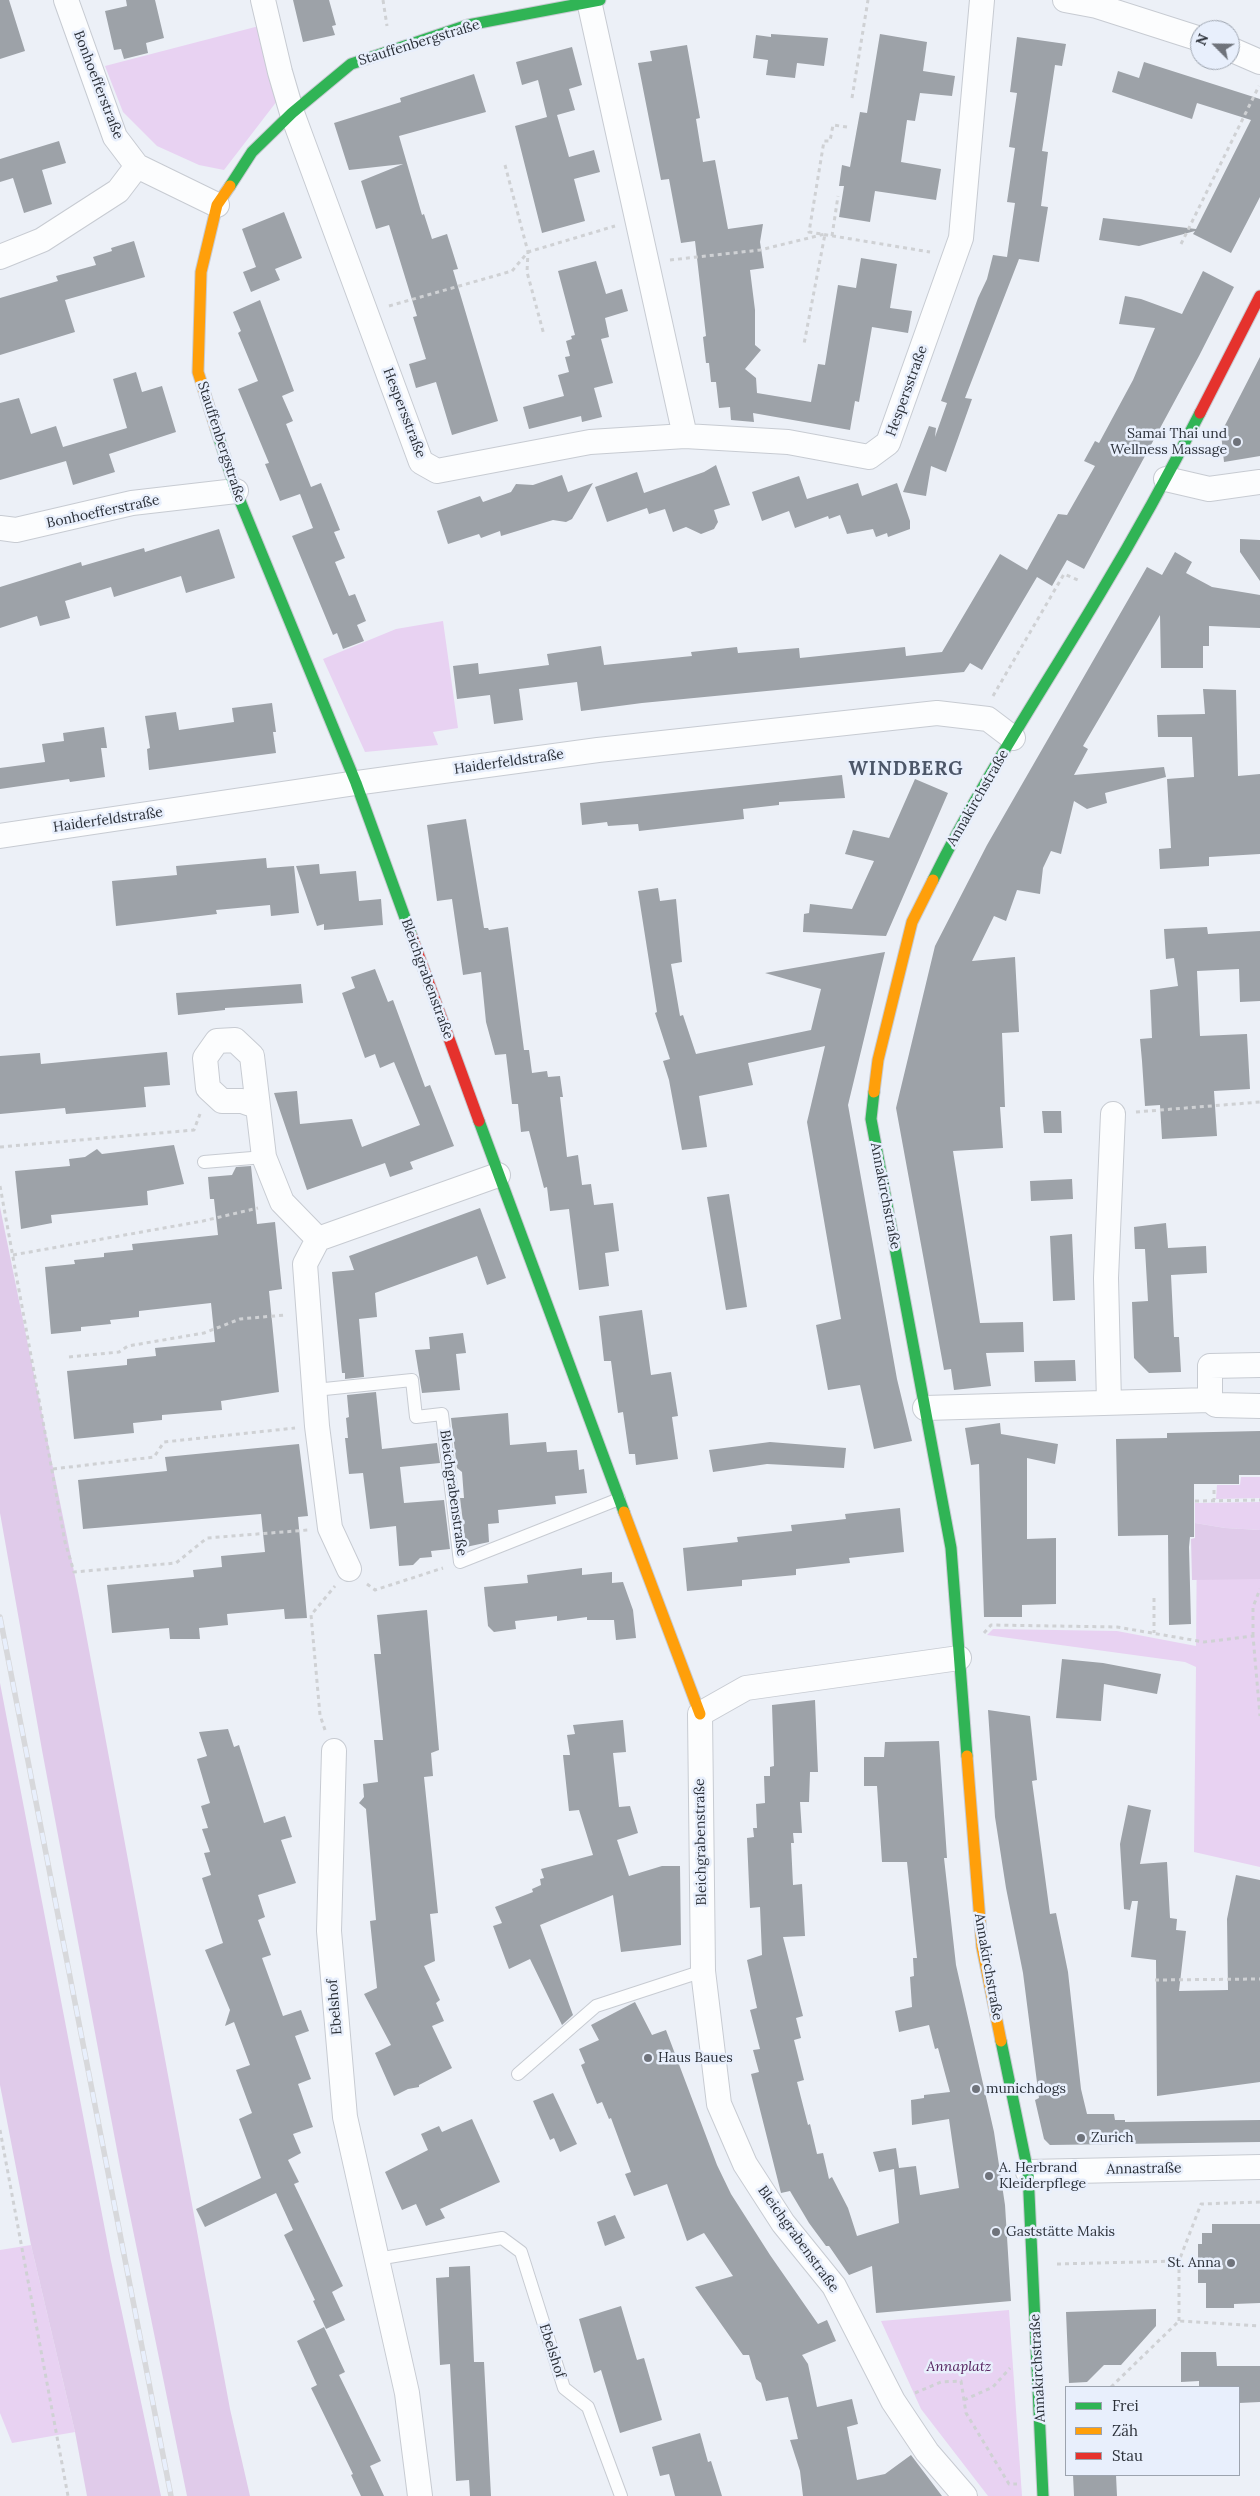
<!DOCTYPE html>
<meta charset="utf-8">
<style>
body{margin:0}
#map{position:relative;width:1260px;height:2496px;overflow:hidden;background:#ecf0f7;font-family:Lora,serif}
canvas{display:block}
.legend{position:absolute;left:1065px;top:2386px;width:175px;height:90px;box-sizing:border-box;background:#e8effc;border:1px solid #9ca3ae;margin:0;padding:6px 9px;list-style:none;font-size:15px;color:#2b3038}
.legend li{display:flex;align-items:center;gap:10px;height:25px}
.legend b{width:25px;border:1px solid #9ca3ae}
.north{position:absolute;left:1190px;top:20px;width:50px;height:50px;box-sizing:border-box;background:#e8effc;border:1px solid #9ca3ae;border-radius:50%;rotate:293deg;font-size:14px;font-weight:700;line-height:20px;text-align:center;color:#2b3038}
.north::after{content:'';display:block;margin:auto;width:18px;height:22px;background:#6f737b;clip-path:polygon(50% 0,100% 100%,50% 72%,0 100%)}
</style>
<div id="map">
<canvas width="1260" height="2496"></canvas>
<ul class="legend">
<li><b style="height:6px;background:#30b455"></b>Frei</li>
<li><b style="height:6px;background:#ff9f0a"></b>Zäh</li>
<li><b style="height:6px;background:#e5322d"></b>Stau</li>
</ul>
<div class="north">N</div>
</div>
<script>
const ctx = document.querySelector('canvas').getContext('2d');
ctx.lineJoin = 'round';
function fillPath(path, color) { ctx.fillStyle = color; ctx.fill(path, 'evenodd'); }
function strokePath(path, color, width, dash) { ctx.strokeStyle = color; ctx.lineWidth = width; ctx.lineCap = dash ? 'butt' : 'round'; ctx.setLineDash(dash || []); ctx.stroke(path); }
function drawText(font, color, halo, rows, align = 'center') {
  ctx.font = font + ' Lora,serif'; ctx.lineWidth = 5; ctx.setLineDash([]); ctx.textBaseline = 'middle'; ctx.strokeStyle = halo; ctx.fillStyle = color; for (const [text, x, y, turn = 0] of rows) {
    ctx.save(); ctx.translate(x, y); ctx.rotate((+turn || 0) * Math.PI / 180); ctx.textAlign = isNaN(turn) ? turn : align; if (halo) ctx.strokeText(text, 0, 0); ctx.fillText(text, 0, 0); ctx.restore();
  }
}
fillPath(new Path2D(`
 M259 26 277 101 224 170 199 165 157 146 123 112 105 66Z
 M443 621 458 728 433 732 438 745 365 752 323 659 396 629Z
 M1241 1477H1260V1498L1216 1499 1217 1485H1240Z
 M1260 1502V1530L1225 1528 1195 1523V1503Z
 M1197 1537 1260 1542V1867L1194 1852 1196 1667 1185 1662 987 1635 993 1629 1117 1631 1196 1646Z
 M31 2245 75 2432 12 2443 0 2413V2250Z
 M1009 2310 1022 2496H988L921 2409 881 2321Z`), '#e8d2f2');
fillPath(new Path2D(`
 M0 1207 79 1596 230 2409 250 2496H187L120 2166 42 1750 0 1513Z
 M1195 1523 1225 1528 1260 1530V1579L1192 1580 1191 1539 1195 1538Z
 M0 1683 111 2261 161 2496H87L75 2432 31 2245 0 2085Z`), '#e0cbea');
fillPath(new Path2D(`
 M0 0H9L25 51 0 59Z
 M126 0H155L164 38 146 43 148 53 124 59 121 49 114 50 105 11 127 6Z
 M293 0H329L336 25 332 26 335 35 303 42Z
 M771 34 828 38 824 66 797 63 795 78 766 75 768 60 753 58 756 35 771 37Z
 M880 34 927 42 923 71 955 76 952 96 920 93 915 121 907 120 901 162 941 169 936 200 875 191 870 222 839 217 844 186H839L842 165 850 167 860 112 867 113Z
 M1017 37 1066 44 1062 66 1055 65 1042 151 1048 152 1041 206 1048 207 1039 262 1019 259 965 398 972 399 946 472 931 466 926 496 903 492 929 426 936 428 935 437 947 403 941 401 978 298 987 279 993 255 1007 257 1015 203 1007 202 1015 148 1009 147 1017 93 1010 92Z
 M687 45 700 118 696 119 703 162 715 160 728 229 763 224 760 242 764 268 750 270 755 310V345L761 350 745 369 756 378 757 393 811 402 818 364 825 365 838 285 856 288 861 258 897 264 890 308 912 311 908 333 872 327 859 402 855 401 850 430 753 413 754 422 731 420 730 407 719 408 716 382H711L709 363H706L703 337 706 336 695 241 681 243 669 179 661 180 638 63 652 61 650 51Z
 M572 47 582 85 569 89 575 110 557 115 569 157 594 150 600 172 574 179 585 221 542 233 515 126 547 117 538 80 522 85 516 62Z
 M1144 62 1260 99V197L1231 253 1193 234 1195 231 1139 246 1099 240 1103 218 1196 229 1251 120 1197 103 1192 119 1112 92 1118 71 1139 78Z
 M474 74 486 112 399 136 422 215 424 214 432 239 447 234 458 269 453 270 498 421 452 435 436 382 416 388 409 364 426 359 413 317 417 316 389 225 376 229 361 181 403 164 349 170 334 123 401 102 400 98Z
 M59 141 66 163 42 170 52 204 24 213 13 178 0 182V159Z
 M284 212 302 258 275 269 280 280 251 292 243 272 256 267 242 229Z
 M134 241 145 277 65 300 75 332 0 355V298L58 281 56 276 96 265 93 257 112 251 111 248Z
 M596 261 606 294 622 289 628 311 605 318 609 337 601 339 613 383 594 388 602 417 582 422 581 416 529 429 523 407 564 396 558 375 569 372 565 357 570 356 566 341 572 339 571 336 575 335 558 271Z
 M1203 271 1234 287 1199 356 1084 569 1067 560 1052 586 1037 577 982 670 970 663 964 672 642 703 581 711 577 682 519 689 523 720 494 724 490 695 457 699 453 666 478 663 479 674 549 665 547 654 601 646 604 665 692 656 691 652 737 647 738 653 799 648 800 658 905 647 906 656 942 652 1000 554 1027 570 1058 514 1067 515 1095 466 1084 461 1095 441 1099 443 1133 380 1155 328 1119 324 1125 296 1141 299 1182 314Z
 M260 300 294 391 282 396 293 421 286 424 311 487 321 483 340 530 334 532 345 558 335 562 349 596 355 594 366 621 357 625 364 641 343 649 337 633 333 635 292 536 313 528 300 494 280 501 265 464 269 463 238 389 258 381 238 333 241 331 233 312Z
 M1260 357V456L1224 462 1221 433Z
 M136 372 142 392 162 386 176 432 109 454 115 472 73 485 66 461 0 480V403L19 398 31 434 56 426 63 447 127 428 113 379Z
 M716 465 730 505 714 510 718 522 714 529 701 534 686 527 673 532 665 509 649 514 647 508 607 522 595 487 637 472 644 493 704 472Z
 M562 475 568 492 593 483 572 519 566 522 553 520 501 536 500 531 481 538 479 534 448 544 437 511 480 496 483 502 511 492 516 484 533 485Z
 M799 476 807 499 858 483 862 496 897 483 910 521V529L888 537 887 533 876 537 873 529 847 534 840 515 829 519 828 516 795 528 789 511 762 521 752 492Z
 M219 529 235 578 186 593 181 576 114 597 111 587 65 601 70 618 40 626 37 616 0 628V587L81 562 82 566 144 548 145 552Z
 M1240 539 1260 540V581L1240 552Z
 M1175 552 1192 562 1186 573 1212 587 1260 595V628L1209 626V646H1203V668H1161L1160 615 1083 746 1088 749 1074 775 1164 767 1166 777 1105 793 1107 803 1087 809 1074 801 1061 854 1051 851 1043 868 1040 894 1017 890 1006 921 994 916 972 961 1015 957 1019 1032 1002 1033 1005 1107H1000L1003 1148 953 1151 980 1323 1023 1322 1024 1352 986 1353 991 1386 954 1390 951 1369 944 1370 896 1108 935 946 987 845 1147 567 1162 575Z
 M1203 689 1236 690 1238 776 1260 774V854L1209 857V866L1160 869 1159 849 1171 848 1167 779 1194 777 1192 737H1158L1157 715 1205 714Z
 M272 703 276 732H273L276 753 149 770 147 749 150 748 145 716 176 712 179 730 234 722 232 708Z
 M104 727 107 748H101L105 777 70 782 69 779 0 789V768L45 762 42 744 64 741 63 733Z
 M842 775 845 798 779 802V805L743 809 744 819 639 831 638 824 608 826 607 822 582 825 580 803Z
 M915 779 948 793 886 936 803 932 804 914 809 913 810 904 852 909 874 861 845 854 853 830 889 838Z
 M466 819 484 928H488L489 930 508 927 524 1050H529L532 1073 547 1071 548 1077 560 1076 563 1097H560L567 1157 578 1155 582 1185 591 1184 594 1205 613 1203 619 1251 605 1253 609 1286 579 1290 569 1209 550 1211 547 1187 544 1188 529 1131 521 1132 518 1104H512L506 1054 495 1055 486 1022 481 972 463 975 452 899 437 901 427 825Z
 M266 858 267 868 294 866 299 913 271 916 270 905 216 910 217 914 116 926 112 881 177 875 176 866Z
 M319 864 320 874 356 871 359 901 381 899 383 925 324 930V924L317 926 296 866Z
 M658 888 660 901 676 899 682 962 671 964 680 1016 683 1015 696 1054 811 1030 821 989 765 973 885 952 848 1105 897 1379 912 1441 874 1449 860 1385 828 1390 816 1325 841 1319 807 1122 825 1046 748 1063 753 1085 699 1096 707 1147 682 1150 669 1080 663 1061 670 1059 655 1013 657 1012 638 891Z
 M1207 927 1208 934 1260 931V1001L1240 1002 1239 969 1197 971 1200 1036 1247 1034 1250 1089 1214 1091 1217 1136 1162 1139 1160 1105 1145 1106 1142 1061 1140 1039 1152 1038 1150 990 1178 986 1174 958 1166 959 1164 929Z
 M375 969 388 1002 393 1000 425 1087 430 1085 454 1146 410 1162 413 1169 390 1177 385 1163 307 1190 274 1093 297 1091 300 1124 352 1119 362 1147 420 1125 394 1062 380 1068 375 1054 365 1058 342 993 355 988 351 977Z
 M301 984 303 1003 225 1008V1010L178 1015 176 993Z
 M167 1052 170 1085 144 1087 146 1107 66 1114 65 1108 0 1114V1056L40 1053 41 1064Z
 M1042 1111H1061L1062 1133H1044Z
 M174 1145 184 1184 147 1191 148 1205 51 1215 52 1223 21 1229 15 1171 70 1166 69 1159 85 1157 97 1149 102 1154Z
 M251 1166 257 1224 275 1222 282 1289 269 1291 279 1392 221 1401 222 1410 162 1415V1420L133 1423 134 1433 74 1439 67 1371 127 1365V1359L156 1356 155 1348 215 1342 211 1303 139 1311V1317L110 1320 111 1324 81 1327V1331L51 1334 45 1267 75 1264 74 1260 104 1257V1253L133 1250 132 1244 218 1235 214 1199H210L208 1177 232 1175 236 1167Z
 M1072 1179 1073 1199 1031 1201 1030 1181Z
 M729 1194 747 1307 726 1310 707 1197Z
 M480 1208 506 1278 487 1285 477 1256 375 1293 377 1317 359 1319 364 1377 345 1379V1373H342L332 1272 354 1270 349 1256Z
 M1166 1223 1168 1248 1206 1246 1207 1273 1171 1275 1174 1337H1179L1181 1372 1149 1373 1134 1358 1132 1302 1148 1301 1145 1249H1135L1134 1227Z
 M1072 1234 1075 1300 1053 1301 1050 1236Z
 M642 1310 651 1375 671 1372 678 1416 672 1417 678 1459 636 1465 635 1454H629L623 1412 618 1413 611 1361H604L599 1316Z
 M463 1333 466 1353 456 1354 460 1390 422 1393 415 1350 430 1349 429 1337Z
 M1075 1360 1076 1381 1035 1382 1034 1361Z
 M376 1392 382 1449 437 1443 440 1463 400 1467 404 1503 444 1500 450 1549 431 1551 432 1557 420 1558 413 1565 399 1566 396 1526 370 1529 363 1473 349 1474 345 1438H348L346 1418 349 1417 347 1395Z
 M508 1413 510 1445 546 1442 547 1452 577 1450 579 1470 584 1469 587 1493 555 1496 556 1504 498 1510 499 1523 488 1524 489 1542 466 1547 460 1498H464L462 1472 457 1468 451 1418Z
 M1000 1423 1001 1434 1058 1444 1055 1464 1027 1458V1539L1056 1538V1604L1022 1605V1617H984L979 1464 971 1465 965 1428Z
 M1260 1431V1475H1239V1484H1194V1537H1190L1189 1547 1191 1624 1169 1625 1168 1535 1118 1536 1116 1439 1167 1438V1433Z
 M770 1442 846 1448 844 1468 767 1464 713 1472 709 1450Z
 M299 1444 308 1516 298 1517 307 1618 285 1619 284 1609 227 1614 228 1625 199 1628 200 1639H170L169 1628 112 1633 107 1585 194 1577 193 1570 222 1567 221 1556 265 1552 261 1514 83 1529 78 1480 167 1471 165 1457Z
 M900 1508 904 1552 849 1558 850 1563 796 1569V1575L742 1580V1586L687 1591 683 1548 738 1542 737 1537 792 1531 791 1525 846 1519 845 1514Z
 M582 1568V1575L612 1572V1583L623 1582 633 1610 636 1638 616 1640 614 1620H587V1617L557 1621V1616L515 1621 516 1629 494 1632 488 1626 484 1587 528 1583 527 1575Z
 M427 1610 439 1750 431 1753 433 1776 424 1777 438 1913 430 1914 435 1961 424 1966 440 2000 436 2003 444 2021 432 2026 452 2068 419 2085V2087L408 2089 394 2096 375 2053 391 2045 364 1994 377 1988 370 1921 376 1920 366 1809 359 1803 364 1797 363 1784 378 1782 374 1740H383L374 1654H381L377 1615Z
 M1062 1659 1103 1663 1161 1674 1157 1694 1104 1684 1101 1721 1056 1718Z
 M815 1700 818 1772H810L809 1802H800L802 1833H793L794 1843H791L793 1885 802 1884 805 1936 783 1937 803 2016 796 2018 801 2038 794 2040 804 2080 797 2082 808 2125 810 2124 817 2154 823 2153 829 2179 832 2177 848 2208 857 2236 899 2223 894 2169 879 2172 873 2152 896 2148 899 2168 916 2166 920 2195 959 2188 949 2119 912 2125 911 2100 924 2098V2095L950 2092 938 2048 935 2049 929 2025 899 2032 895 2011 912 2007 910 1977 914 1976 913 1958H917L907 1862H882L877 1786H864V1757H884L885 1742 939 1741 947 1858H944L956 1965 994 2132 1005 2205 1011 2301 876 2313 872 2266 849 2275 829 2246H826L809 2223 790 2191 781 2193 751 2074 759 2072 753 2050 760 2049 750 2010 757 2008 747 1960 762 1955 760 1907 750 1908 747 1838 754 1837 753 1828H757L756 1804 765 1803 764 1776H770V1767L774 1766 772 1705Z
 M988 1710 1030 1716 1037 1780 1032 1781 1050 1914 1056 1913 1068 1972 1081 2089 1087 2114H1114L1115 2120H1125V2122L1260 2120V2142L1050 2145 1044 2139 1035 2100 1039 2098 1023 1973 1006 1888 995 1817Z
 M623 1720 626 1752 613 1753 619 1807 630 1806 638 1833 617 1840 629 1876 662 1866H680L681 1945 621 1952 613 1895 540 1925 573 2015 562 2025 530 1959 509 1969 493 1926 502 1923 495 1907 533 1892 532 1889 541 1885 540 1879 544 1878 541 1869 593 1855 579 1810 569 1811 563 1755H570L567 1735 575 1734 573 1725Z
 M228 1729 234 1747 239 1745 264 1823 285 1816 292 1837 281 1840 296 1883 258 1895 265 1917 258 1920 271 1955 262 1958 283 2016 301 2010 309 2031 295 2036 311 2079 298 2084 313 2127 293 2134 301 2153 288 2160 299 2182 294 2184 343 2286 332 2292 345 2320 326 2329 313 2301 315 2300 284 2235 293 2230 276 2193 205 2227 196 2209 261 2178 239 2119 252 2113 236 2070 250 2065 234 2022 225 2026 230 2010 205 1950 223 1943 202 1878 211 1875 204 1853 210 1852 202 1829 208 1828 201 1806 210 1803 197 1759 207 1756 199 1732Z
 M1128 1805 1151 1810 1140 1864 1167 1862 1170 1918 1177 1919 1176 1930 1186 1931 1179 1991 1228 1990 1227 1919 1236 1875 1260 1880V2082L1157 2096 1156 1960 1131 1957 1138 1901H1132L1130 1910 1124 1909 1120 1844Z
 M635 2002 652 2035 666 2030 717 2165 731 2194 770 2255 818 2324 827 2320 836 2341 802 2355 808 2364 817 2407 852 2399 858 2424 847 2427 857 2480 885 2474 911 2455 942 2496H803L800 2471 790 2440 798 2439 788 2397 766 2401 761 2383 756 2379 749 2355H743L695 2287 733 2276 704 2233 687 2241 667 2184 634 2196 625 2174 631 2172 611 2118 609 2119 602 2102 597 2104 581 2065 585 2063 579 2049 599 2040 591 2025Z
 M553 2093 577 2144 560 2152 554 2138 550 2140 533 2101Z
 M472 2119 500 2182 440 2209 445 2218 426 2226 416 2204 402 2210 385 2172 428 2150 421 2134 439 2126 442 2132Z
 M615 2215 625 2238 605 2246 597 2222Z
 M1212 2224H1260V2303L1234 2304V2308H1206V2283H1198V2244H1202V2233H1212Z
 M470 2266 474 2362H484L491 2496H470L469 2480 456 2481 450 2364 440 2365 436 2278 449 2277V2267Z
 M621 2306 637 2360 644 2358 662 2420 620 2433 601 2370 594 2373 579 2319Z
 M1156 2309V2326L1121 2365H1104L1087 2382 1069 2383 1066 2312Z
 M324 2327 345 2372 339 2375 381 2461 370 2466 384 2496H361L351 2475 353 2474 311 2388 317 2385 297 2341Z
 M1181 2352H1216L1217 2366H1260V2402L1239 2403V2387H1199V2381L1181 2382Z
 M700 2433 708 2462 711 2461 722 2496H675L669 2474 660 2476 652 2447Z
 M1073 2475H1116L1117 2496H1074Z`), '#9da2a8');
const lane = new Path2D(`
 M204 1162 264 1157
 M315 1390 412 1380 416 1417 442 1414 460 1562 619 1499
 M518 2074 596 2006 703 1971
 M377 2259 502 2238 521 2252 564 2388 588 2407 621 2496`);
const street = new Path2D(`
 M66 0 115 137 137 166 217 205
 M263 0 280 72 292 113 421 462 437 471 590 442 685 436 788 442 869 457 888 443 961 238 982 0
 M1065 0 1097 6 1200 39
 M589 1 685 436
 M1230 49 1260 62
 M0 257 42 240 118 191 137 166
 M1166 479 1209 489 1260 482
 M0 528 16 530 132 503 236 491
 M0 836 356 783 598 750 937 713 988 719 1013 738
 M256 1106 242 1101H222L208 1088 205 1058 217 1041 235 1040 252 1056 264 1157 282 1202 318 1239 305 1264 317 1426 330 1528 349 1569
 M318 1239 498 1175
 M1210 1400V1366L1260 1365
 M1109 1403 1106 1278 1113 1114
 M925 1408 1210 1400 1216 1405 1260 1406
 M959 1658 746 1688 700 1714 703 1971 719 2104 745 2164 783 2223 834 2286 893 2401 927 2452 965 2496
 M334 1751 329 1931 345 2117 407 2393 420 2496
 M1028 2172 1260 2167`);
const fast = new Path2D(`
 M230 186 252 152 292 113 351 64 468 25 600 0
 M216 429 236 491 356 783 412 937
 M933 880C982 780 1044 688 1101 592 1136 534 1169 474 1200 413
 M874 1092 871 1119 951 1548 967 1756
 M479 1121 624 1512
 M1001 2041 1028 2172 1043 2496`);
const slow = new Path2D(`
 M216 429 198 372 201 272 217 205 230 186
 M874 1092 878 1060 912 922 933 880
 M624 1512 700 1714
 M967 1756 982 1947 1001 2041`);
const jam = new Path2D(`
 M1200 413 1260 296
 M412 937 479 1121`);
strokePath(lane, '#c7cbd2', 14);
strokePath(street, '#c7cbd2', 26);
strokePath(fast, '#c7cbd2', 13);
strokePath(slow, '#c7cbd2', 13);
strokePath(jam, '#c7cbd2', 13);
strokePath(new Path2D(`
 M383 0 387 26
 M852 98 868 0
 M847 127 833 125 830 141H824L809 232 930 252
 M505 165 528 252 527 272 544 335
 M832 236 838 196
 M1181 244 1259 86
 M670 260 760 250 825 234 804 344
 M389 306 512 271 528 252 615 226
 M993 696 1064 574 1078 580
 M1136 1112 1260 1102
 M0 1147 194 1130 200 1114
 M0 1186 65 1542 74 1572 176 1563 207 1538 308 1530
 M13 1255 203 1221 258 1208
 M69 1357 119 1352 128 1346 204 1333 240 1319 285 1315
 M53 1469 154 1457 164 1442 295 1428
 M1214 1490V1500
 M1195 1501 1260 1500
 M367 1584 375 1590 443 1568
 M1154 1598V1633
 M984 1633 991 1625 1117 1627 1204 1642 1253 1636 1260 1716
 M1253 1636V1607L1260 1589
 M325 1730 320 1715 311 1615 335 1586
 M1155 1980 1260 1979
 M0 2130 68 2496
 M1057 2264 1179 2261
 M1179 2321V2261L1201 2204 1260 2202
 M1111 2387 1179 2321 1260 2326
 M915 2393 941 2382 961 2381 966 2413 1009 2484H1017
 M964 2400 993 2387 1010 2368`), '#cfd1d4', 3, [4, 4]);
strokePath(lane, '#fcfdfe', 12);
strokePath(street, '#fcfdfe', 24);
strokePath(fast, '#30b455', 11);
strokePath(slow, '#ff9f0a', 11);
strokePath(jam, '#e5322d', 11);
const rail = new Path2D(`
 M0 1617 171 2496`);
strokePath(rail, '#d7d8db', 5.5);
strokePath(rail, '#e8effc', 4, [11]);
for (const [x, y, r, color] of [
 [1237,442,5,"#6f737b"],
 [648,2058,5,"#6f737b"],
 [976,2089,5,"#6f737b"],
 [1081,2138,5,"#6f737b"],
 [989,2176,5,"#6f737b"],
 [996,2232,5,"#6f737b"],
 [1231,2263,5,"#6f737b"]
]) { const dot = new Path2D(); dot.arc(x, y, r, 0, 2 * Math.PI); ctx.fillStyle = color; ctx.fill(dot); strokePath(dot, '#e8effc', 2); }
drawText('14px', '#2b3038', '#e8effc', [
 ["Stauffenbergstraße",419,43,-17],
 ["Bonhoefferstraße",98,85,69],
 ["Hespersstraße",907,391,-70],
 ["Hespersstraße",404,413,69],
 ["Stauffenbergstraße",221,442,72],
 ["Bonhoefferstraße",103,512,-12],
 ["Haiderfeldstraße",509,762,-8],
 ["Annakirchstraße",978,798,-60],
 ["Haiderfeldstraße",108,820,-8],
 ["Bleichgrabenstraße",427,979,70],
 ["Annakirchstraße",885,1196,79],
 ["Bleichgrabenstraße",453,1493,82],
 ["Bleichgrabenstraße",701,1842,-91],
 ["Annakirchstraße",988,1967,80],
 ["Ebelshof",335,2007,-95],
 ["Annastraße",1144,2169,-1],
 ["Bleichgrabenstraße",798,2239,54],
 ["Ebelshof",552,2351,72],
 ["Annakirchstraße",1038,2368,-93]
]);
drawText('14px', '#2b3038', '#e8effc', [
 ["Samai Thai und",1227,434,"right"],
 ["Wellness Massage",1227,450,"right"],
 ["Haus Baues",658,2058],
 ["munichdogs",986,2089],
 ["Zurich",1091,2138],
 ["A. Herbrand",999,2168],
 ["Kleiderpflege",999,2184],
 ["Gaststätte Makis",1006,2232],
 ["St. Anna",1221,2263,"right"]
], 'left');
drawText('italic 14px', '#54215d', '#e8effc', [
 ["Annaplatz",959,2367]
]);
ctx.letterSpacing = '1px';
drawText('bold 19px', '#4c5668', '#e8effc', [
 ["WINDBERG",906,770]
]);
ctx.letterSpacing = '0px';
</script>
